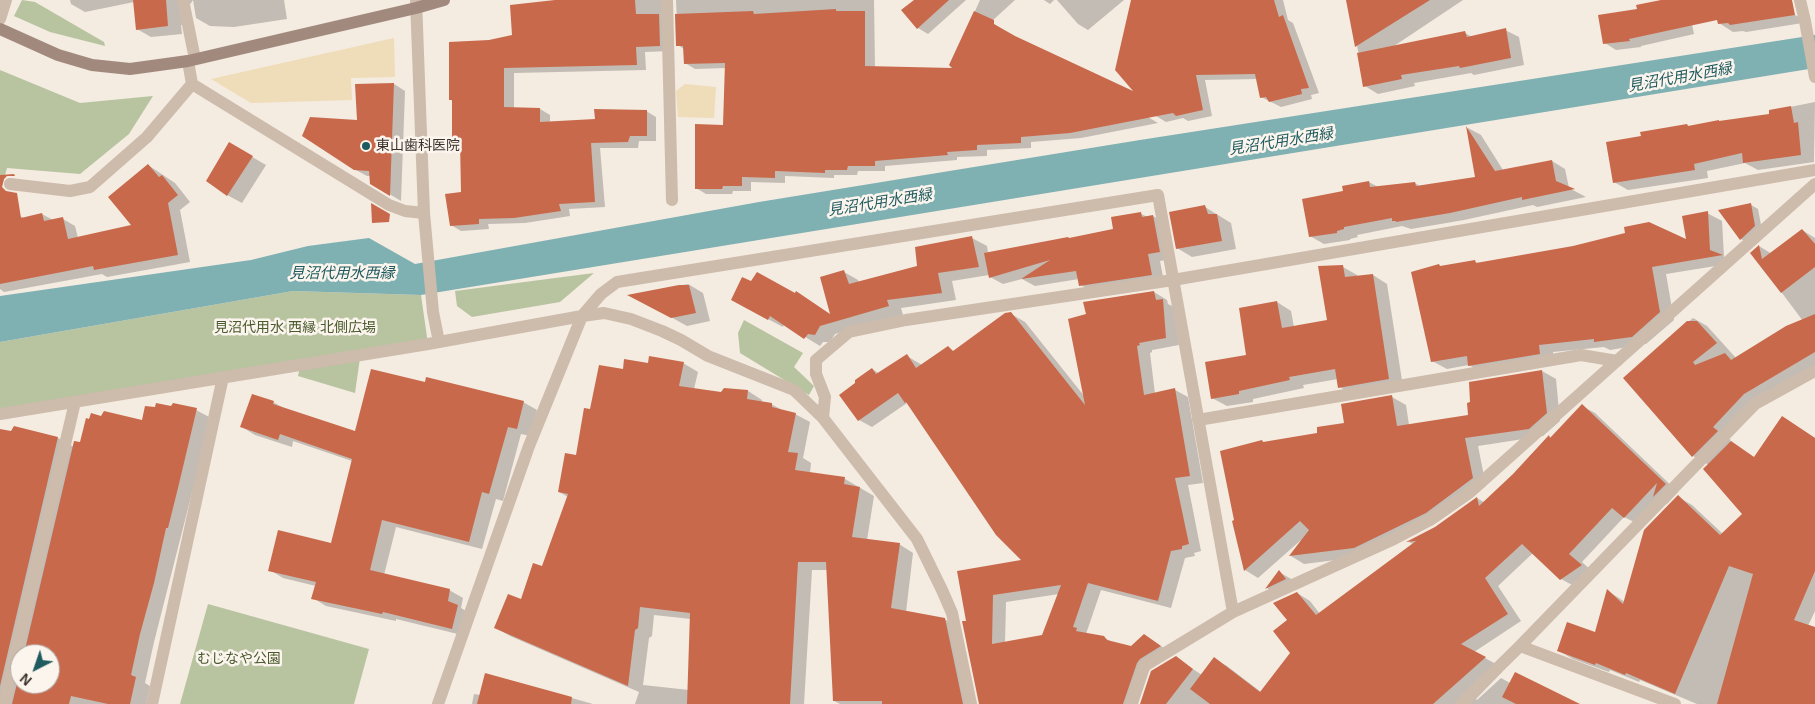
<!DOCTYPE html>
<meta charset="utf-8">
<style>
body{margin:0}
#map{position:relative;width:1815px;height:704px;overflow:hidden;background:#f4ebe1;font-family:Arial,sans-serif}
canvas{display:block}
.north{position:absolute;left:10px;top:644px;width:50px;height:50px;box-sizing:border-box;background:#fbf5ee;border:1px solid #aea6a0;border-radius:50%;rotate:221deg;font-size:14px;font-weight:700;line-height:20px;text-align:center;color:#3b302b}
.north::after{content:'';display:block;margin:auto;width:18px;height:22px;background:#1f5a5e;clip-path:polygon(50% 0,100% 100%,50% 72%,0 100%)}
</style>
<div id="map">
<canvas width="1815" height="704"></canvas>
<div class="north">N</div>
</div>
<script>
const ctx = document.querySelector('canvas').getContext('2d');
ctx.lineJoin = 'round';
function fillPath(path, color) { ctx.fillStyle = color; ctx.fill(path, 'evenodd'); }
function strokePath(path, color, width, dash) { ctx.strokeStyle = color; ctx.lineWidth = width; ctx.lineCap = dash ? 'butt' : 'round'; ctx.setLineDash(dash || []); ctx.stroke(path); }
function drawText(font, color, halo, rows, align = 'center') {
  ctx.font = font + ' Arial,"Noto Sans JP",sans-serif'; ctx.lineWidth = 5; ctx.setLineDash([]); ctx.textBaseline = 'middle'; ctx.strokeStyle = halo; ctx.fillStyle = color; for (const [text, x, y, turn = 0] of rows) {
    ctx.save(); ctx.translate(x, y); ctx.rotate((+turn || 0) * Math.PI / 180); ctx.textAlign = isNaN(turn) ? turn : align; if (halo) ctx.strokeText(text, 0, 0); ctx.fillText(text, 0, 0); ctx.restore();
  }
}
fillPath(new Path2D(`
 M22 0 35 2 104 42 105 46 50 32 14 16Z
 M0 70 80 103 153 96 129 134 80 174 7 168 0 193Z
 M594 273 560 302 472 317 457 306 455 291Z
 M293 291 421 295 428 344 0 414V342Z
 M744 320 803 353 794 367 814 386 809 395 740 353 738 333Z
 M360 358 355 393 298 376 300 367Z
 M208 604 369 649 354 704H180Z`), '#b8c4a0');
fillPath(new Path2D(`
 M394 38 395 77 351 78 352 100 251 103 211 79Z
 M685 84 716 87 714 118 678 117 676 91Z`), '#efdcb8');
fillPath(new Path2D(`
 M1815 35V68L421 295 293 291 0 342V296L251 260 308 246 369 238 415 264 759 202 1140 140Z`), '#7fb0b2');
fillPath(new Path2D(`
 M70 0H284L287 19 234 27 210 26 196 18 193 0 189 6 192 26 181 25 182 34 151 37 137 29 134 2 85 12 71 4Z
 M556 0H672L670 51 645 52 646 70 514 73V108L540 109 550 115V122L596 120 646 111 656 117V141H639L638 148H600L605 207 569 209 570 216 525 223 488 224 489 229 461 231 451 225 462 193V146L453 141V101L451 100 489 41 514 36Z
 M676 0H874L875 68 955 69 951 65 980 0H1015L992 21 983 19 1158 123 1081 138 1031 142V148L987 150V156L957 157V160L885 166V171H858L857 175H834V178L785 176V183L751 182V191H733L732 194H706L696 188 725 126 726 68 695 69 685 63V50L678 45Z
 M916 0H966L928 34 918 28 903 11Z
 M1044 0H1054L1050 4Z
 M1057 0H1124L1088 30 1078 24Z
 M1132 0H1283L1288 20 1293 23 1319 93 1311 95 1312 99 1281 107 1261 97 1257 79 1205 80 1212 116 1188 121 1183 118 1166 122 1156 116Z
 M1348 0H1463L1391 48 1465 33 1472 37 1505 30 1519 37 1524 65 1474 75 1471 73 1414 83 1415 86 1378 94 1365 86Z
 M1667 0H1679L1688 5 1694 34 1641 46V47L1616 50 1605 43 1638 10Z
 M1715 0H1765L1809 22 1746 32 1743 31 1733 32 1719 23Z
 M394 84 405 91 401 201 371 183 370 176H367L354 169 358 121Z
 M1815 102 1814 162 1758 170 1745 163 1707 171 1708 178 1628 190 1614 182 1642 137 1687 125 1690 127 1771 115 1770 111Z
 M1468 128 1481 135 1503 170 1552 161 1565 169 1569 188 1586 197 1537 207 1533 205 1464 220 1411 229 1402 226 1357 235 1358 237 1350 239V240L1324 244 1310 236 1345 192 1369 182 1378 187 1415 183 1421 187 1476 178Z
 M230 144 266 165 242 203 227 195Z
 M148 165 175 183 190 202 180 210 190 262 107 277 102 274 4 292 0 289V224L20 216 24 218 42 214 53 220 63 219 75 226 78 238 133 226Z
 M1751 205 1758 209 1762 230 1748 243 1741 239Z
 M1205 207 1231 223 1236 249 1192 257 1177 248Z
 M1707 213 1722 221 1724 257 1734 263 1666 274 1674 320 1646 344 1610 350 1604 347 1553 352 1554 361 1483 373 1469 365 1447 369 1432 361 1442 267 1475 262 1478 263 1687 241Z
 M1141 214 1148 217 1153 216 1166 224 1172 259 1160 261 1164 282 1094 293 1081 285 1079 279 1035 286 1022 279 1003 284 990 277 989 275 952 281 956 300 901 308 903 315 835 334 830 342H823L820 346 784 324 783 327 747 308 832 316 844 272 858 280 859 282 919 266 972 238 987 246 988 253 1070 239 1114 229Z
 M1802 230 1815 238V369L1767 398 1726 437 1731 440 1730 441 1755 458 1783 417 1815 438V611L1808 626 1815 628V704H1697L1640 680 1639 682 1610 670 1609 672 1573 659 1559 651 1596 633 1608 591 1625 602 1678 497 1692 505 1723 534 1744 514 1709 465 1693 456 1624 378 1693 318 1707 326 1736 358 1803 321 1752 253 1759 246 1772 254Z
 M1343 267 1357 275 1358 277 1373 275 1387 284 1403 387 1354 396 1340 387 1338 379 1303 385 1304 388 1253 399V402L1227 406 1212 398 1248 356 1277 302 1291 311 1294 327 1328 321Z
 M688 284 703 293 710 321 687 326 631 295Z
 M1154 292 1167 300 1168 304 1176 308 1179 345 1152 350V352L1150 353 1155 394 1175 390 1188 397 1203 483 1188 485 1201 551 1194 553 1195 556 1185 558 1171 608 1101 590 1086 634 1103 637 1114 643 1131 647 1144 635 1173 654 1153 666 1149 671 1138 704H980L968 623 1023 561 907 403 872 427 859 420 872 369 880 374 907 356 922 365 948 348 955 352 1011 314 1025 322 1085 397ZM1059 594 1043 636 1005 643 1006 602Z
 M683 363 698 372 694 389 721 393 748 391 762 400V403L771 404 784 411 795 414 810 422 803 458 811 463 810 473 845 479 874 496 867 540 899 544 913 553 906 612 944 619 959 627 975 704H840L834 701 828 570H812L804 704H635L639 692 510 636 496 628 521 601 543 568 568 497 559 492 577 457 591 411 624 370 649 365ZM654 615 691 619 689 690 643 685 649 638 652 636Z
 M1542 371 1556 379 1560 421 1543 436 1478 446 1486 486 1440 520 1368 556 1304 564 1291 556 1301 540 1258 578 1245 570 1262 441 1264 443 1319 434 1346 424 1392 397 1406 405 1409 425 1470 416Z
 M426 384 523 402 537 410 531 436 521 434 503 501 496 499 482 549 396 527 384 575 449 590 463 598 461 608 471 614 466 636 396 619V621L326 606 313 598 316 586 283 578 270 570 332 545 352 461 293 441 292 447 255 435 242 427 273 402 287 410 356 433Z
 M1582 406 1595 413 1678 492 1667 504 1661 500 1638 524 1624 517 1582 562 1594 573 1574 586 1561 579 1533 553 1498 586 1521 621 1474 652 1496 664 1502 672 1476 699 1477 700 1501 678 1510 683 1570 704H1141L1176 658 1202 675 1214 659 1227 666 1261 692 1291 653 1289 620 1297 593 1310 601 1320 614 1413 544 1409 542 1435 528 1477 498 1485 503 1514 475 1550 437 1552 438Z
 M196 410 211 418 154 642 145 683 150 686 146 704H0V430L12 433 15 427 58 438 74 447 81 444 102 417 143 422ZM20 654H50V684H20Z
 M1279 572 1293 580 1280 596 1267 588Z
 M486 674 593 704H472L474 694 480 695Z`), '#0003');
fillPath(new Path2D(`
 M133 0H166L168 26 136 30Z
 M555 0H635L636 14H659L660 46 636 47 637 65 504 68V107L540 108V122L595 119 594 109 647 110V136H630L628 142 591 143 595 202 559 204 561 211 514 218 479 219V224L450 226 445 194 461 192 460 141 452 142V100H449V42L489 40 512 35 510 5Z
 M914 0H949L917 29 901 10Z
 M1131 0H1274L1279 17 1283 15 1309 88 1301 89 1302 94 1269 102 1266 97 1260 98 1255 74 1196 75 1203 110 1176 116 1173 113 1070 133 1021 137V143L977 145V150L947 152 948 155 875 161V166H848L847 170H825V173L775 171V178L742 177V186H723L722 189H695V124L723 125 725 63 684 64 683 46H676L675 14 753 11 754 14 836 9V11H865V66L952 68 949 65 974 11 994 20V24L1015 36 1133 91 1115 70Z
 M1346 0H1430L1355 47Z
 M1661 0H1792L1795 15 1730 25 1728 23 1718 24 1717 20 1629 39 1630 41 1603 44 1598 15 1637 9 1636 5Z
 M1506 28 1511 58 1460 68 1459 66 1401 75 1402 79 1363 87 1357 53 1465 31 1467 37Z
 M394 83 390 196 370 184 369 171 354 170 302 136 310 117 357 120 355 84Z
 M1791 106 1794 123 1798 122 1801 155 1743 163 1742 153 1694 164 1695 170 1613 183 1606 142 1641 136 1640 132 1687 124 1688 126 1719 120V121L1769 114V110Z
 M1466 126 1495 171 1552 160 1556 181 1575 189 1522 200V197L1450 213 1396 222V221H1392V218L1344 227V229L1337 231V233L1309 237 1302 199 1343 191 1342 186 1369 181 1370 187 1415 182 1416 186 1475 177Z
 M229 142 253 156 227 196 206 181Z
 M148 164 159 177 162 175 178 195 168 203 178 255 94 270 93 266 0 284V175L14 174 15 176H7L4 179 2 187 6 191 17 193 21 218 42 213 44 221 63 217 68 239 131 225 108 197Z
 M371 203 390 214 389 222 372 223Z
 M1751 203 1755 226 1740 240 1718 210Z
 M1205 205 1208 214H1217L1222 241 1176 249 1169 212Z
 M1708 211 1710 250 1723 255 1652 267 1660 312 1632 337 1594 342V339L1539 345 1540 354 1468 366 1467 356 1431 362 1411 272 1439 264 1440 266 1475 260 1476 263 1573 246 1625 233 1624 227 1649 222 1686 239 1682 216Z
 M1141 212 1142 217 1153 215 1160 252 1148 254 1152 275 1079 286 1076 271 1021 279 1050 260 989 278 984 253 1068 237 1069 238 1113 229 1111 217Z
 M1802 229 1815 244V267L1781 293 1750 253 1759 245 1762 259Z
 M972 236 979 267 938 273 942 293 887 300 889 306 820 326 815 335 808 334 804 339 770 316 768 320 731 300 742 277 751 281 757 272 795 293 796 291 830 314 820 277 844 270 849 284 917 266 915 247Z
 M1343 265 1345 277 1373 274 1389 379 1338 388 1335 369 1289 377 1290 380 1239 391V394L1211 399 1205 362 1246 355 1239 308 1277 301 1282 328 1327 320 1318 266Z
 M679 285H689L696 313 671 318 627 295Z
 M1154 291 1156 300 1163 299 1166 338 1139 343 1140 345 1137 346 1144 395 1175 388 1190 476 1175 478 1189 544 1182 546V549L1171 551 1158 601 1088 583 1073 627 1077 628 1076 631 1104 636 1107 640 1131 646 1144 634 1161 646 1140 659 1137 663 1123 704H979L962 621H966L957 571 1021 560 996 535 906 402 905 403 898 393 858 421 839 395 855 383V380L872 368 876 374 907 354 916 368 948 346 953 351 1005 313 1011 312 1085 405 1068 319 1086 314 1083 302ZM1061 585 1042 635 992 644 993 595Z
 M1815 314V352L1744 394 1713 427 1718 431 1692 457 1623 378 1687 321H1697L1717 343 1693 362 1695 365 1725 353 1731 360 1786 326Z
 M649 356 684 362 679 386 721 392 724 388 748 390 747 399 772 403V407L796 413 788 452 798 453 795 470 845 477 844 484 860 487 852 537 900 543 891 608 945 618 963 704H882V701H833L826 562H798L790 704H687L690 613 640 607 638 628 635 630 628 686 494 628 508 594 521 599 533 563 542 566 568 494 558 492 565 453 576 455 584 408 590 409 599 365 623 369 624 359 648 363Z
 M371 369 425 382 426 377 524 401 517 429 508 427 489 494 482 492 469 542 382 520 370 570 450 589 448 601 458 605 452 629 383 612 382 614 311 599 316 582 268 571 278 530 331 543 352 459 280 434 278 440 240 427 252 394 274 401 273 404 355 431Z
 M1542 370 1547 413 1529 429 1465 438 1473 478 1426 513 1354 548 1289 556 1309 530 1300 521 1244 571 1232 521 1234 520 1220 451 1262 440 1263 442 1317 433V427L1344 423 1341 404 1392 395 1397 426 1468 415 1467 403 1470 402 1469 382Z
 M156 403 171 406 173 403 197 408 178 488 168 528H166L154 583 140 634 131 675 136 677 130 704H108L71 696 69 704H12L20 671V684H50V654H24L74 441 80 442 86 418 89 419 91 413 101 416 104 411 142 420 145 406 155 407Z
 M1582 404 1666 484 1653 497 1657 483 1624 518 1612 508 1569 554 1582 565 1560 580 1522 544 1485 578 1508 614 1461 644 1486 657 1433 704H1210L1190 689 1214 657 1260 692 1290 653 1273 631 1287 620 1273 603 1297 592 1316 615 1416 541 1406 542 1435 527 1477 497 1479 506 1513 474 1549 435 1550 438Z
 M1782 416 1815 438V571L1794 620 1815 627V704H1717L1753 574 1729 566 1675 694 1626 673 1625 675 1596 663 1595 665 1557 651 1567 622 1595 632 1607 589 1623 604 1644 530 1678 495 1720 535 1742 514 1703 469 1731 441 1754 457Z
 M14 426 58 437 0 686V429L11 431Z
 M1279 570 1286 579 1265 589Z
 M1176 656 1193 669 1166 704H1140L1151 671Z
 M1515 672 1580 704H1516L1502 697Z
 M485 673 572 697 571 704H477Z`), '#c8694b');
strokePath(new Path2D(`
 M183 0 195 59
 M416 0 424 213 433 312 439 342
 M667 0 672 200
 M1800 0 1805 21 1815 77
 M0 19 6 0
 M188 61 192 84 389 205 405 211 424 213
 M10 184 70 191 90 187 147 137 192 84
 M0 414 428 344 582 316 604 313 631 319 662 331 681 340 708 356 794 390 823 418 917 539 942 590 952 613 971 704
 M823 418 825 397 816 374V360L849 332 906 320 1173 280 1815 170
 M1198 420 1581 355 1617 361
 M1520 646 1675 704
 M4 704 75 402
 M152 704 223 377
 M438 704 529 446 582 316 601 294 617 282 1158 195 1233 612
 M1131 704 1144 666 1233 612 1394 539 1430 520 1469 493 1815 184
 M1461 704 1520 646 1755 404 1815 371`), '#cdbbac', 12);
strokePath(new Path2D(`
 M0 29 58 55 92 65 130 69 188 61 416 8 444 0`), '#a18a7d', 12);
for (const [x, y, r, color] of [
 [366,146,5,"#1f5a5e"]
]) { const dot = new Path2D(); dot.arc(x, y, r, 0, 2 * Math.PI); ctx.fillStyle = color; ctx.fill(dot); strokePath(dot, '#fbf5ee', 2); }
drawText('14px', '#3b302b', '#fbf5ee', [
 ["東山歯科医院",376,146]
], 'left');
drawText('14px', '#4a5a2e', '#fbf5ee', [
 ["見沼代用水 西縁 北側広場",295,328],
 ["むじなや公園",239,659]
]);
drawText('italic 15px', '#1f5a5e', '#fbf5ee', [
 ["見沼代用水西緑",1680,78,-10],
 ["見沼代用水西緑",1281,142,-9],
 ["見沼代用水西緑",880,203,-9],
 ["見沼代用水西縁",342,274]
]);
</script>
